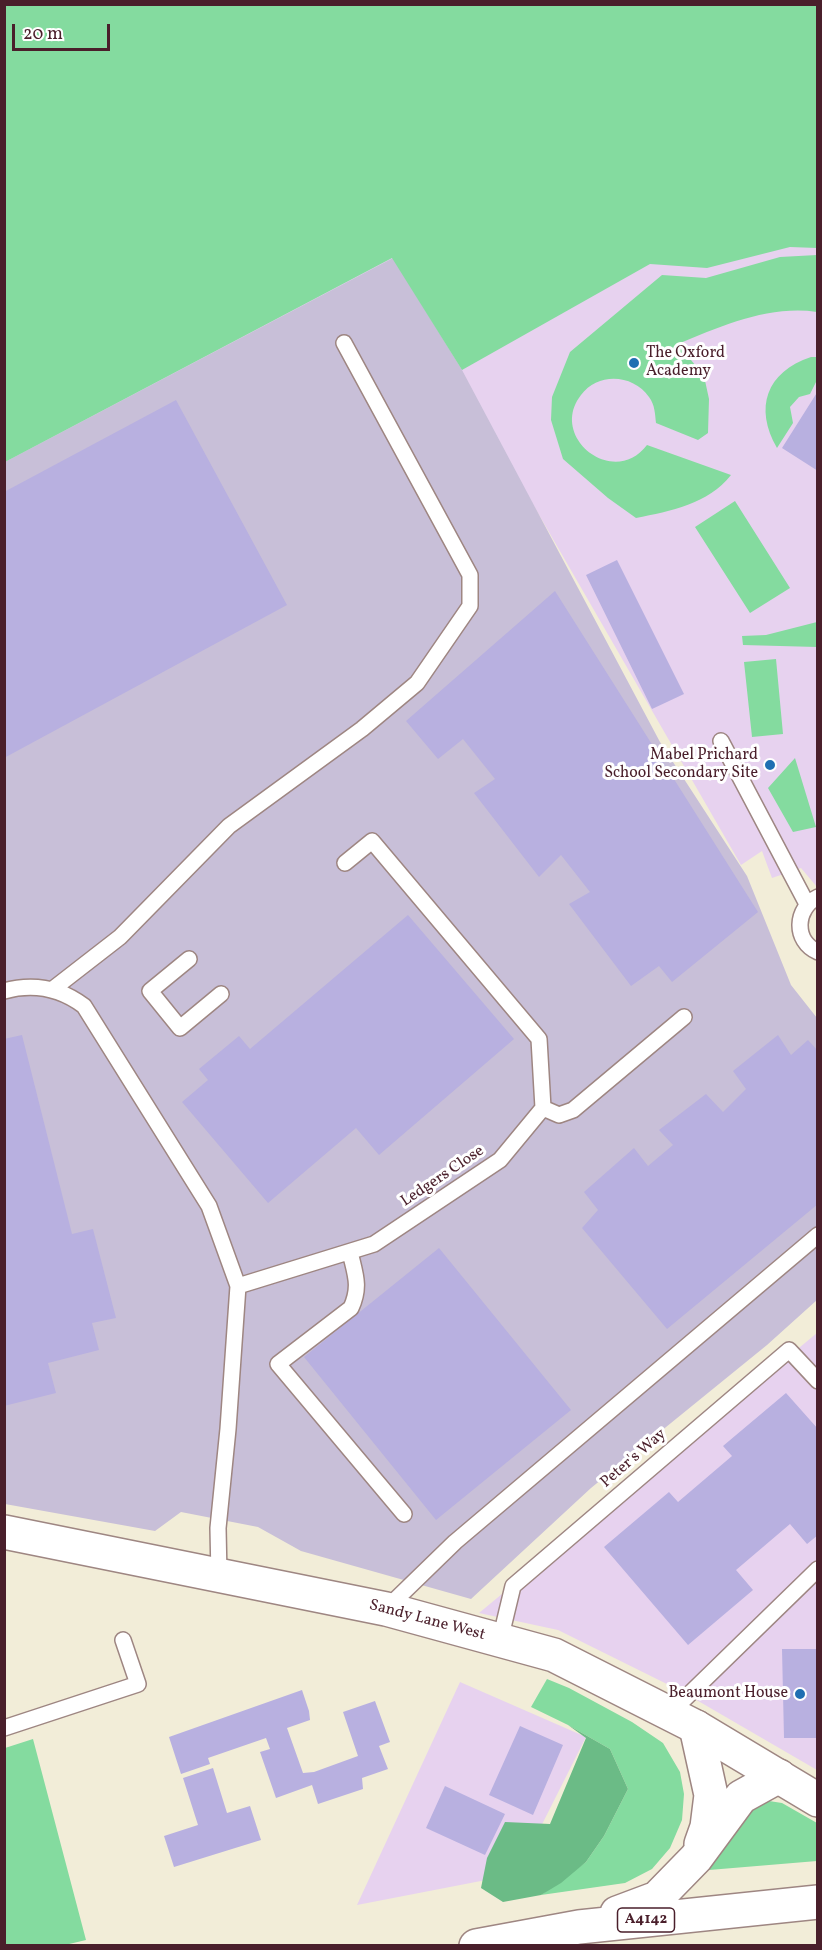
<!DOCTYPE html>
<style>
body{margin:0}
#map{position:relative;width:822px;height:1950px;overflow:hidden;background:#f2edd8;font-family:Vollkorn,serif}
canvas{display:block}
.frame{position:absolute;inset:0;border:6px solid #4a1f2b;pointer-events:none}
.scale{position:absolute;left:12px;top:24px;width:98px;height:27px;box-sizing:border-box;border:3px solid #4a1f2b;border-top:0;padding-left:8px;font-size:18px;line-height:21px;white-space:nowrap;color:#4a1f2b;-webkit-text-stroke:4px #fff;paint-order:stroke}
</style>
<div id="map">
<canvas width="822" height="1950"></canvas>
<div class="frame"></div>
<div class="scale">20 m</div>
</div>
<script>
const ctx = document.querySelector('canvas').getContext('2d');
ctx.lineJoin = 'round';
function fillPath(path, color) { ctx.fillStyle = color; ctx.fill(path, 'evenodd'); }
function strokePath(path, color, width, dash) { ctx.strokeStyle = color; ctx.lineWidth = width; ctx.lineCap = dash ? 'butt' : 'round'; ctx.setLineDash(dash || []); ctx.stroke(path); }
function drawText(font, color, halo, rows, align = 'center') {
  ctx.font = font + ' Vollkorn,serif'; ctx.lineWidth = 6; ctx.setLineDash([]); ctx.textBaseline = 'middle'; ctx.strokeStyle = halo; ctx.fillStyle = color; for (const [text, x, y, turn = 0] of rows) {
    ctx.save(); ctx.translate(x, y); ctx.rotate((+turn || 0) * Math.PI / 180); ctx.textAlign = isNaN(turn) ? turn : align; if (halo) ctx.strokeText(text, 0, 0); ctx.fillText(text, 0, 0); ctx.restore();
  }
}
fillPath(new Path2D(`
 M5 5H817V887L801 868 772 878 762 851 741 865 392 260 5 465Z
 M817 1333V1770L681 1691 558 1630 479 1613Z
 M460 1682 586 1737 517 1874 357 1905Z`), '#e7d2ef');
fillPath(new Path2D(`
 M393 258 462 370 660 742 747 876 791 985 817 1018V1300L767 1345 591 1488 471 1599 301 1551 258 1527 181 1512 155 1531 5 1504V462Z`), '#c8bfd8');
fillPath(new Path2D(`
 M5 4 817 5V248L790 247 707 268 650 264 462 370 392 258 5 462Z
 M817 255V312C769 305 722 326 678 344L704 376 709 399 708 433 698 440 656 423C655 414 655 405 649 397 633 374 598 372 581 395 548 437 614 489 647 445L731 475C708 504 671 511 636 518L608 498 563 459 551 420 552 397 570 352 662 275 706 278 780 257Z
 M811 357H817V380L810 394 799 397 790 407 793 423 777 448C754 408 766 372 811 357Z
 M735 501 790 588 750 613 695 527Z
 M817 622V647L743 645 742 636 766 635Z
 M776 659 783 734 752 737 744 662Z
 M795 758 816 827 793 832 768 788Z
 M547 1679 569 1688 632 1722 663 1743 680 1772 684 1794 682 1820 670 1848 652 1869 625 1883 541 1895 586 1862 604 1836 628 1789 610 1749 568 1725 531 1707Z
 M33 1739 86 1940 65 1945H5V1748Z
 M769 1801 782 1803 817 1823V1861L709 1870 733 1829 754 1807Z`), '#84db9f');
fillPath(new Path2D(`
 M568 1725 610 1749 628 1789 604 1836 586 1862 561 1883 541 1895 503 1902 481 1888 487 1858 505 1822 550 1824 586 1738Z`), '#6bbb86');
fillPath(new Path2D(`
 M818 391V471L782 448Z
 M176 400 287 605 4 758V492Z
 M617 560 684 694 652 709 586 575Z
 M555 591 758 912 672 982 659 966 631 986 569 904 590 892 561 855 539 877 474 793 495 779 463 739 438 759 406 721Z
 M408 915 514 1039 379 1155 356 1128 268 1203 182 1102 208 1080 199 1069 239 1036 250 1049Z
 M22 1035 72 1234 93 1229 116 1318 92 1323 99 1350 48 1363 56 1393 4 1406V1039Z
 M778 1035 791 1055 808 1040 818 1051V1204L667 1329 582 1228 598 1210 584 1192 634 1148 648 1166 673 1145 659 1130 706 1094 723 1112 746 1089 733 1071Z
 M439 1248 571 1410 436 1520 304 1357Z
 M786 1393 818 1429V1535L807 1544 790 1524 736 1570 753 1590 688 1645 604 1547 669 1492 678 1502 732 1456 723 1446Z
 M782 1649H818V1738H784Z
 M302 1690 309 1711 310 1720 287 1728 303 1773 314 1772 358 1756 343 1712 375 1701 390 1742 379 1746 388 1769 362 1778 363 1789 318 1804 312 1785 276 1798 260 1752 270 1749 266 1738 208 1758 210 1764 181 1774 169 1737Z
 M520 1726 563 1745 533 1815 489 1795Z
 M213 1768 227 1813 250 1806 261 1840 174 1867 164 1836 198 1825 183 1778Z
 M445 1786 505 1814 485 1855 426 1828Z`), '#b8b0e0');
const service = new Path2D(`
 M721 741 807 904
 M818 897C795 908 793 941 818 952
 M189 959 150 991 180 1028 221 994
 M53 989 120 937 229 826 362 729 417 683 470 606V575L344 343
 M4 991C33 983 60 988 84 1006L209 1206 238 1286 228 1429 218 1528 219 1576
 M543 1108 559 1115 573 1110 684 1017
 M350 1252C355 1274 361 1286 351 1308L278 1364 404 1514
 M238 1286 374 1244 500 1160 543 1108 539 1039 372 841 345 863
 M386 1609 455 1542 818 1235
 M500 1640 513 1586 789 1350 818 1381
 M670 1713 818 1569
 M4 1728 138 1684 123 1640`);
const tertiary = new Path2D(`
 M4 1532 386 1609 554 1655 696 1727 818 1800`);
const trunk = new Path2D(`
 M696 1727 711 1795 707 1827 701 1844
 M617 1913 657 1898 696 1858 741 1797 779 1776
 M476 1946 579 1927 818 1902`);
strokePath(service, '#9e8682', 18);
strokePath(tertiary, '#9e8682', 36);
strokePath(trunk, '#9e8682', 36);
strokePath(service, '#fff', 15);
strokePath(tertiary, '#fff', 33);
strokePath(trunk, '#fff', 33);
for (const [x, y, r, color] of [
 [634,363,6,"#1f6fb2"],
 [770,765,6,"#1f6fb2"],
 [800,1694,6,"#1f6fb2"]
]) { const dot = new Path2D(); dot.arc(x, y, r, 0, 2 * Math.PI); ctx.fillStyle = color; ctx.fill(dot); strokePath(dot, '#fff', 2); }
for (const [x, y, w] of [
 [646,1920,57]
]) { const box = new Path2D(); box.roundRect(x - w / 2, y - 12, w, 24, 4.5); ctx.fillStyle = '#fff'; ctx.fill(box); strokePath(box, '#4a1f2b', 1.5); }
drawText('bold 15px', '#4a1f2b', null, [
 ["A4142",646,1920]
]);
drawText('16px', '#4a1f2b', '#fff', [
 ["The Oxford",646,354,"left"],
 ["Academy",646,372,"left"],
 ["Mabel Prichard",758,756],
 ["School Secondary Site",758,774],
 ["Beaumont House",788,1694]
], 'right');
drawText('16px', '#4a1f2b', '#fff', [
 ["Ledgers Close",443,1177,-34],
 ["Peter's Way",634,1459,-41],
 ["Sandy Lane West",427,1621,15]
]);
</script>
